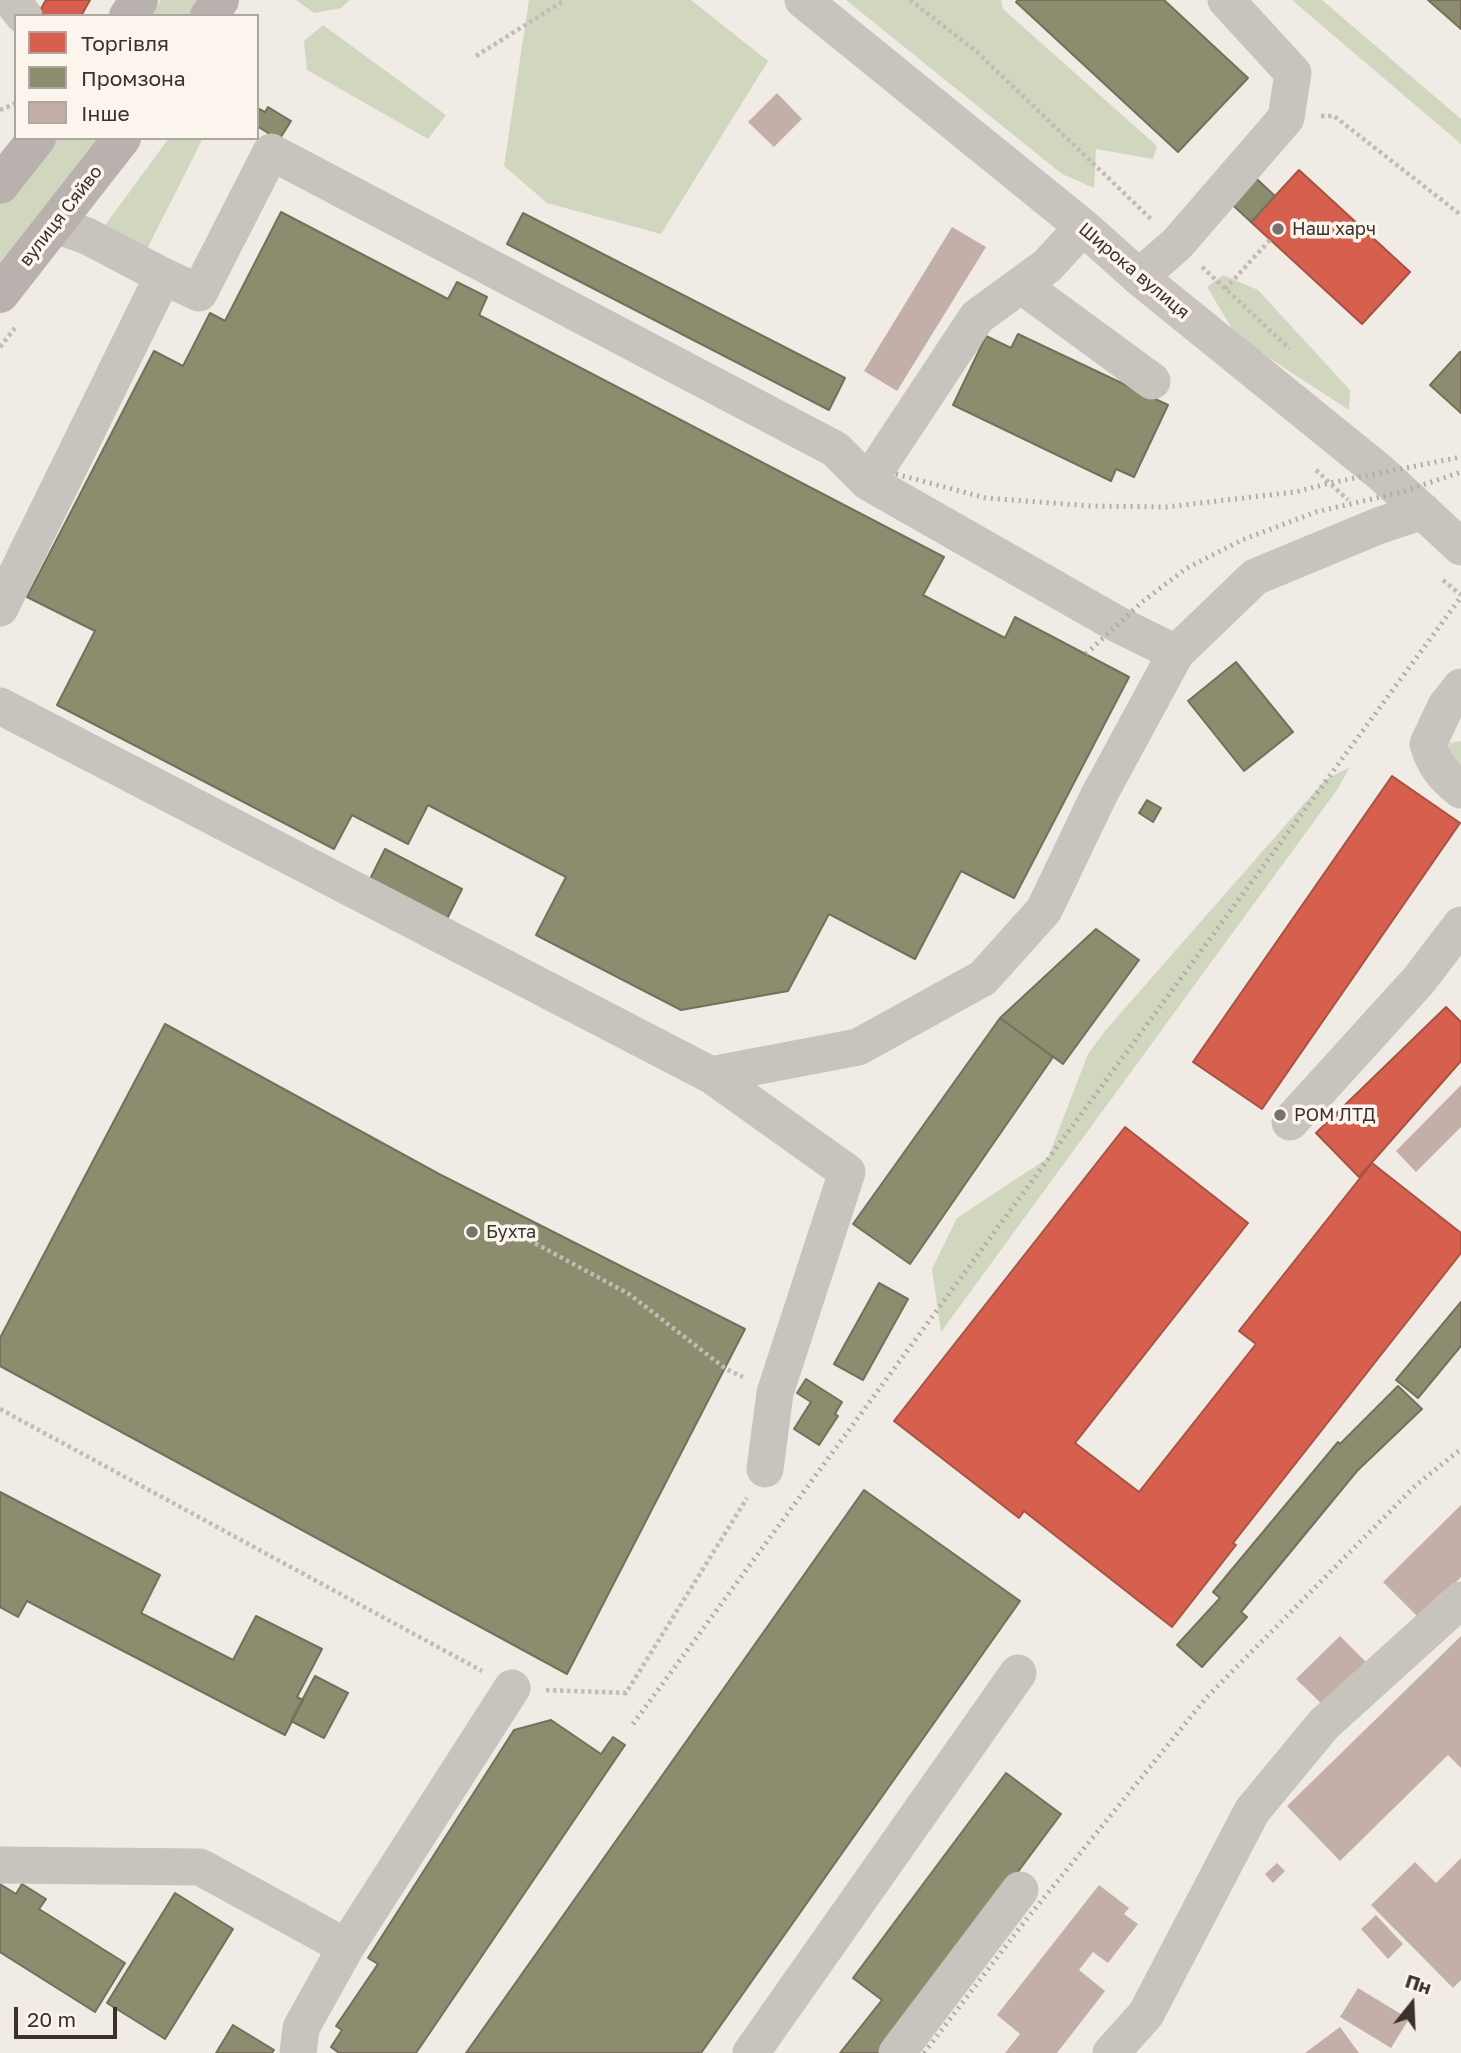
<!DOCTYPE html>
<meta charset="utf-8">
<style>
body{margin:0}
#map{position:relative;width:1461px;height:2053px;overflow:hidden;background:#f0ebe5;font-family:"Golos Text",sans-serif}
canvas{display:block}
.legend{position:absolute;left:14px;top:14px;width:245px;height:126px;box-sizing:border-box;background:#fbf5ee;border:2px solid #aea6a0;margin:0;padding:9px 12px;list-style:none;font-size:21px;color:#3b302b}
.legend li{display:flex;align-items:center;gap:14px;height:35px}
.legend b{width:35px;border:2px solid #aea6a0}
.north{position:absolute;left:1377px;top:1969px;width:70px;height:70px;-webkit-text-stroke:5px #fbf5ee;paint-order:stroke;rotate:18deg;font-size:19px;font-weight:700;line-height:28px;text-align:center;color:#3b302b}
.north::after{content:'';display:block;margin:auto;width:24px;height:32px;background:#3b302b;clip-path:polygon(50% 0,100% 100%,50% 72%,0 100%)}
.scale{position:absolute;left:14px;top:2007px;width:103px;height:32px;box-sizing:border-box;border:4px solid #3b302b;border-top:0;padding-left:9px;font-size:21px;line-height:24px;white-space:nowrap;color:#3b302b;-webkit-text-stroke:5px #fbf5ee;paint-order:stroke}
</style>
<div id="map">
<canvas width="1461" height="2053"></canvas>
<ul class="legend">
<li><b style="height:19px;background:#d6604d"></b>Торгівля</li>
<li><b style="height:19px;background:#8c8c6e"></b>Промзона</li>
<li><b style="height:19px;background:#c3afa7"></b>Інше</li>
</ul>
<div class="north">Пн</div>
<div class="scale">20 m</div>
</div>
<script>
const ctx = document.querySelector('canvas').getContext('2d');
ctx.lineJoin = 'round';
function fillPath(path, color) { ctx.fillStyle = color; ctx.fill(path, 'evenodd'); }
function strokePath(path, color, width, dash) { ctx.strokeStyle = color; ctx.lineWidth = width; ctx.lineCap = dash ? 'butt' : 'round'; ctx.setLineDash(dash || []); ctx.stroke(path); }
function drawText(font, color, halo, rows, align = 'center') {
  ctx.font = font + ' "Golos Text",sans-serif'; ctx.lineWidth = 7; ctx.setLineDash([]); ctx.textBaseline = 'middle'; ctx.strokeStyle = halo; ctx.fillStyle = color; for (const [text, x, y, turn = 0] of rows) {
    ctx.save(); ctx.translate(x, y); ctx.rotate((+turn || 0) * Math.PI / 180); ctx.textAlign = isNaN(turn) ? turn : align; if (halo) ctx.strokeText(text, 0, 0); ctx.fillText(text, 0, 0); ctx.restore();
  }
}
fillPath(new Path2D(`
 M161 0H200L189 16H147L151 15Z
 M296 0H350L341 8 314 13Z
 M529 0H691L768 61 661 234 547 203 504 166Z
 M846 0H1001L1003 9 1157 146 1153 159 1096 149 1094 188 1062 174Z
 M1292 0H1322L1461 119V144Z
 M323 25 446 115 428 139 307 70 304 41Z
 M44 138H101L0 266V193Z
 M169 138H203L144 255 103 228Z
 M1223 275 1258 290 1350 390 1349 410 1237 337 1207 287Z
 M1461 741V771L1448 755 1449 743Z
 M1350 767 1337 790 941 1332 932 1269 957 1218 1048 1158 1088 1054 1105 1031 1325 780Z`), '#d1d6bf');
const shops = new Path2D(`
 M46 0H90L81 16H45L39 12Z
 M1299 170 1410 272 1362 324 1251 222Z
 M1392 776 1460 823 1262 1109 1193 1062Z
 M1446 1007 1461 1022V1061L1359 1177 1316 1133Z
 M1125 1127 1248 1223 1075 1443 1139 1492 1256 1344 1239 1331 1372 1163 1461 1233V1253L1233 1543 1236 1545 1172 1627 1024 1511 1019 1518 894 1421Z`);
fillPath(shops, '#d6604d');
strokePath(shops, '#a85243', 2);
const industry = new Path2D(`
 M1018 0H1164L1248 78 1178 152 1016 2Z
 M1428 0H1461V29Z
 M268 107 291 121 279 140 257 126V108L265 112Z
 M1247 170 1275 196 1251 222 1223 196Z
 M281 212 448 299 457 282 487 297 479 315 944 557 923 595 1005 638 1015 617 1129 677 1014 898 961 871 915 959 829 914 788 991 681 1010 536 935 566 877 428 805 408 844 352 815 334 849 57 705 95 631 27 597 154 351 183 366 210 313 225 321Z
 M523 213 845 378 829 410 507 244Z
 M1018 334 1168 405 1134 477 1116 469 1111 481 953 405 986 336 1011 348Z
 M1460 352H1461V413L1430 385Z
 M1236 662 1293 732 1244 771 1188 701Z
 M1147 800 1161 808 1153 822 1139 813Z
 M385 849 462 889 447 919 370 879Z
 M1096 929 1139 960 1063 1064 1000 1018Z
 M1000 1018 1053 1057 910 1264 853 1224Z
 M165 1024 439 1174 745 1329 567 1674 0 1366V1338Z
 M879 1283 908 1299 863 1380 834 1364Z
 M1461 1302V1346L1418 1398 1396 1380Z
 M806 1379 842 1402 835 1414 838 1416 819 1445 794 1429 811 1402 797 1393Z
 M1398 1386 1422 1409 1357 1471 1241 1612 1247 1617 1202 1667 1177 1645 1220 1598 1213 1592 1338 1442 1340 1444Z
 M864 1490 1020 1601 701 2053H466Z
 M0 1492 160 1575 141 1613 233 1660 256 1616 322 1649 297 1697 303 1700 285 1735 27 1601 18 1617 0 1607Z
 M315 1676 348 1693 324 1738 291 1721Z
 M551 1720 601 1754 613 1737 625 1745 416 2053H339L331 2047 342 2030 336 2026 378 1964 368 1958 514 1730Z
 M1006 1773 1061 1814 926 1995 888 2053H840L882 2000 853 1978Z
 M0 1884 16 1894 22 1884 46 1899 39 1909 125 1963 95 2012 0 1952Z
 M175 1893 233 1929 165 2039 107 2003Z
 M233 2025 274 2050 272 2053H216Z`);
fillPath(industry, '#8c8c6e');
strokePath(industry, '#74705a', 2);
fillPath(new Path2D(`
 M777 93 802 119 774 147 748 122Z
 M952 227 986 247 897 391 864 371Z
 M1461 1085V1127L1416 1172 1396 1151Z
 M1461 1505V1577L1419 1618 1383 1582Z
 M1340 1636 1369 1665 1325 1707 1296 1679Z
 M1461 1636V1768L1448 1755 1340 1861 1287 1806Z
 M1461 1858V1980L1453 1988 1371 1905 1415 1862 1436 1883Z
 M1277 1863 1285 1871 1273 1883 1265 1874Z
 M1099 1885 1129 1908 1124 1914 1138 1924 1108 1963 1093 1952 1079 1970 1105 1991 1057 2053H1005L1020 2034 997 2015Z
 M1376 1915 1403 1944 1388 1959 1361 1929Z
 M1358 1988 1409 2019 1391 2048 1340 2017Z
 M1340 2027 1359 2053H1305Z`), '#c3afa7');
strokePath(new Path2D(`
 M910 0 977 52 1152 220
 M476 56 565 0
 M0 110 16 103
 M1321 116H1334L1461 215
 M1202 267 1290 349
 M1225 289 1270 240
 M0 347 15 328
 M1316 470 1348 500
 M1443 580 1461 595
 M529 1240 629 1294 726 1369 743 1377
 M0 1409 482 1671
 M546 1690 626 1693 747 1498`), '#c2bbb6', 4.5, [3.5, 3.5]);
strokePath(new Path2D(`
 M11 0 24 16
 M803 0 1083 227 1139 277 1381 473 1461 547
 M56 225 87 236 163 276
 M1139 277 1177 244 1286 118 1293 73 1226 0
 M1021 285 1152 381
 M868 482 1117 624 1176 653
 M0 608 163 276 199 293 271 152 835 449 868 482 977 317 1047 266 1083 227
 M1461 687 1446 706 1428 744C1434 765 1444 777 1461 790
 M0 706 711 1075 847 1172 775 1393 765 1469
 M711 1075 858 1047 983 978 1044 910 1099 795 1176 653 1255 577 1378 526 1423 511
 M1290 1122 1419 980 1461 925
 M0 1865 200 1867 346 1947
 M298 2053 301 2028 346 1947 512 1688
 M751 2053 1018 1673
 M897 2053 1020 1890
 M1111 2053 1146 2014 1252 1811 1324 1724 1461 1600`), '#c9c3be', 37);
strokePath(new Path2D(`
 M128 16 139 0
 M209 16 220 0
 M0 185 37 138
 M0 294 122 138`), '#b8b1ad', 38);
strokePath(new Path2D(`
 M896 474 986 498 1092 506 1166 507 1295 492 1330 483 1461 457
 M1086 654 1142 602 1187 568 1242 540 1316 512 1402 492 1461 472
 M633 1724 1461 597
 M924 2053 1025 1921 1206 1698 1415 1486 1461 1449`), '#b1aca8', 5, [2, 5]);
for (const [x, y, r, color] of [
 [1278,229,7,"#7a716c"],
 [1280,1115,7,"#7a716c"],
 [472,1232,7,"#7a716c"]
]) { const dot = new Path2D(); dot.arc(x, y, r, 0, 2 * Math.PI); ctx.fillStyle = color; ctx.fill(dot); strokePath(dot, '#fbf5ee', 2.5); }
drawText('18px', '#3b302b', '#fbf5ee', [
 ["вулиця Сяйво",61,216,-52],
 ["Широка вулиця",1134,271,40]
]);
drawText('18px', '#3b302b', '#fbf5ee', [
 ["Наш харч",1292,229],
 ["РОМ ЛТД",1294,1115],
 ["Бухта",486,1232]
], 'left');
</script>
